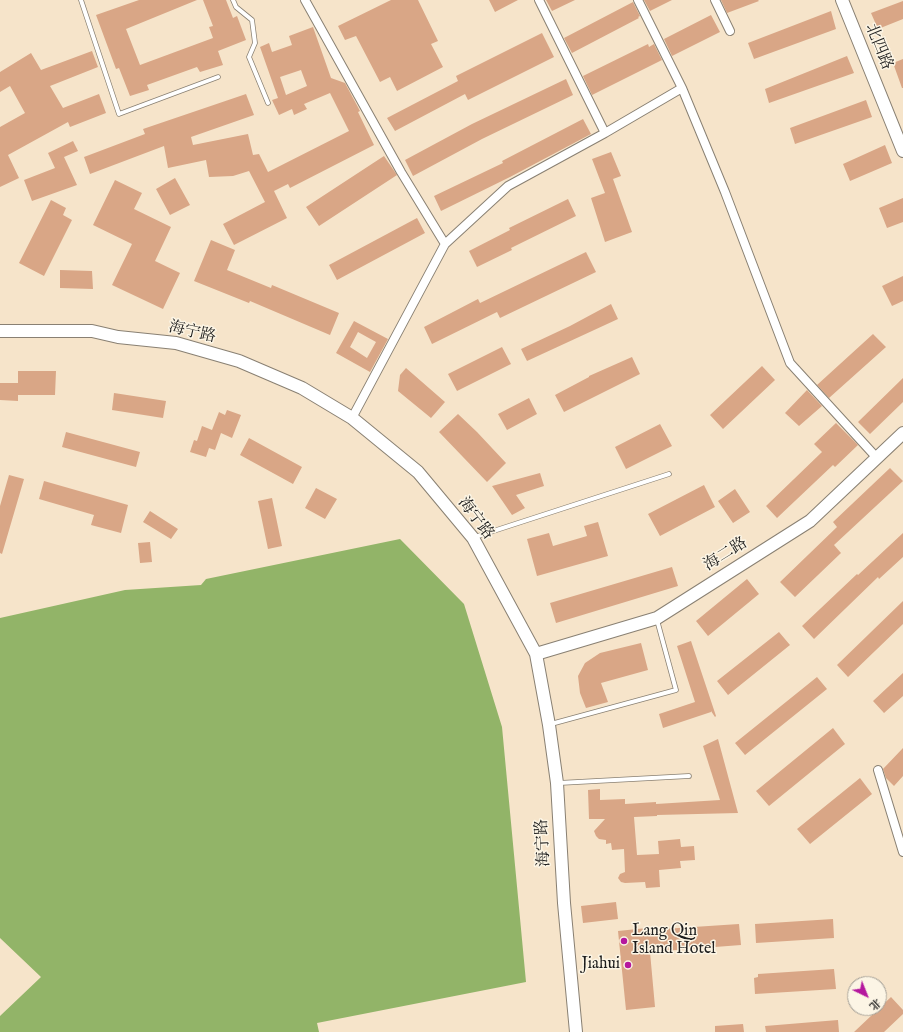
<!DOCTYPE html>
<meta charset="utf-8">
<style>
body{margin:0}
#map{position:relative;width:903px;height:1032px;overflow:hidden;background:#f6e4ca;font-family:"IM FELL English","Noto Serif SC",serif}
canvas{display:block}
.north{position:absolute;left:847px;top:976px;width:40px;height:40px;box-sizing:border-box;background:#fcf5e5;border:1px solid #a29e95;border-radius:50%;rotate:137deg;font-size:11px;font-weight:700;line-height:16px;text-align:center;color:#1c1c1c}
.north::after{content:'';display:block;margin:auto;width:14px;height:18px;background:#b5179e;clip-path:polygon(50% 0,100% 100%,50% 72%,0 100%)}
</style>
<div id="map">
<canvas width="903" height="1032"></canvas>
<div class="north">北</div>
</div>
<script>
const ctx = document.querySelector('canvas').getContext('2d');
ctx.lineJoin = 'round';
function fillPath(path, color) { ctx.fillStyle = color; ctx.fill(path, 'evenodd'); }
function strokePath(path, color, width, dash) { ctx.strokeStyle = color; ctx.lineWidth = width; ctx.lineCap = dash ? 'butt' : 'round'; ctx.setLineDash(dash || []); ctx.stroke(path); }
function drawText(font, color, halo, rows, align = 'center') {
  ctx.font = font + ' "IM FELL English","Noto Serif SC",serif'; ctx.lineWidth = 3; ctx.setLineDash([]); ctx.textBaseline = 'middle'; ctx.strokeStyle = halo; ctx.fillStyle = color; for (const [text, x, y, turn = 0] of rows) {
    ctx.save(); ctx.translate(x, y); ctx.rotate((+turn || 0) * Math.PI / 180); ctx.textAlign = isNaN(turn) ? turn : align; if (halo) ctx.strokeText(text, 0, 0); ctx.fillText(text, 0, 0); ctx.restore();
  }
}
fillPath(new Path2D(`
 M400 539 464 604 502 727 526 982 317 1023 319 1032H0V1016L41 977 0 938V618L125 590 201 585 206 579Z`), '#92b468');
fillPath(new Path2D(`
 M139 0H197L126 29 140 65 213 38 209 27 213 26 203 0H226L233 18 237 16 246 40 218 51 223 65 200 72 197 67 147 85 149 90 130 96 119 68 116 69 96 15Z
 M391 0H418L438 41 431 44 443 67 397 91 390 77 380 82 356 36 345 40 338 26Z
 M489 0H518L495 12Z
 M546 0H575L552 11Z
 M644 0H672L650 11Z
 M721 0H758L759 1 727 13Z
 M903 1V19L878 29 871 13Z
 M633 2 640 16 638 17 639 18 572 53 564 38Z
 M831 11 836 29 754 59 748 43Z
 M711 15 720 32 672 56 664 39Z
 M313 27 331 78 345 83 360 111 358 112 374 145 290 188 288 184 274 191 287 218 234 245 223 224 265 202 249 171 233 176 209 177 206 160 168 168 164 146 90 174 84 157 145 134 143 129 246 94 254 115 191 137 193 145 248 134 253 155 259 154 268 172 349 131 330 93 304 104 307 109 294 115 292 109 279 115 272 100 278 98 260 47 269 43 272 52 292 45 289 36ZM301 70 307 86 286 95 280 77Z
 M542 33 554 57 468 100 465 94 395 131 387 118 458 81 456 76Z
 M648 44 649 47 654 44 662 60 592 95 583 76Z
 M92 51 98 67 50 86 63 108 99 94 106 113 70 127 68 122 8 155 19 178 0 187V127L25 113 10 86 0 92V72L31 53 41 70Z
 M847 56 854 73 769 103 765 89Z
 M903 59V88H902L893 63Z
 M566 79 573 95 482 139 413 176 405 160 472 124Z
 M866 100 872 117 795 144 790 128Z
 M583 119 591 134 510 177 441 211 434 196 503 163 502 161Z
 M73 141 78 151 64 157 77 185 32 201 24 180 55 168 48 153Z
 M885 145 892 163 850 181 843 164Z
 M611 152 621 176 613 179 632 232 605 242 591 198 605 193 592 159Z
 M384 156 397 175 319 226 306 207Z
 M175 178 190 205 170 215 156 189Z
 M115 180 142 193 134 209 171 227 155 261 180 273 163 309 112 285 132 244 93 225Z
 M903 198V222L887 228 879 208Z
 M568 199 576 216 511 248 512 250 477 267 469 251 510 230 509 228Z
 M51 200 66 208 63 215 72 220 44 276 19 263Z
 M417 218 425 233 337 280 329 265Z
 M211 240 235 250 227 270 271 288 272 285 339 313 330 335 250 301 249 303 194 281Z
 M586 252 596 272 500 318 497 312 432 344 424 327 478 299 480 303Z
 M60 270 92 271 93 289 60 288Z
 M903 276V301L892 306 882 286Z
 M611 304 618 319 527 361 521 349 570 326Z
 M354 321 388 339 370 372 336 353ZM358 332 376 342 367 358 350 347Z
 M873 334 886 347 829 398 817 385Z
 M502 347 511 364 457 391 448 374Z
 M632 357 640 374 564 412 555 395 589 377V376Z
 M762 366 775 380 723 429 710 415Z
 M406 368 445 402 431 418 398 391 400 375Z
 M18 371H56L55 395H18V401L0 400V383H18Z
 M903 378V402L870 434 858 422Z
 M807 390 822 406 799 426 785 413Z
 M114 393 166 401 163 418 112 410Z
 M529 398 537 414 507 430 498 414Z
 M227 410 241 415 232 438 221 433 215 450 209 448 206 457 190 452 194 440 197 441 202 426 212 430 219 412 225 415Z
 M458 414 477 432 506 463 487 482 439 432Z
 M836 423 858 445 835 467 833 465 777 518 766 506 822 452 814 444Z
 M660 424 672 446 626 469 615 447Z
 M66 432 140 452 136 467 62 447Z
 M249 438 302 467 293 484 240 455Z
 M890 468 903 481 834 545 841 553 795 597 780 582 837 527 833 522Z
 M540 473 544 486 516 495 525 508 512 515 492 486Z
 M9 475 24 479 2 554 0 553V506Z
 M44 481 128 505 121 533 91 525 94 515 39 499Z
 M704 485 715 507 660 536 648 514Z
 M316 488 337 499 325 519 305 508Z
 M735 489 750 512 733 523 718 501Z
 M272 498 282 546 268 549 258 501Z
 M150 511 178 529 171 539 143 522Z
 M598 522 608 556 537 576 527 539 549 533 553 546 587 536 584 526Z
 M903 533V557L879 579 878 577 814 639 802 626 857 574 858 575Z
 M150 542 152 562 140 563 138 543Z
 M672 567 678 586 556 623 550 603Z
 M747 579 759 594 708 636 696 621Z
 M903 601V624L848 677 837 665Z
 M779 632 790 645 728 695 717 681Z
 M691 641 716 716 715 717 711 711V712L663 728 659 714 695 702 677 646Z
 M641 643 648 670 601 683 608 702 586 708 580 693 578 676 585 663 600 653Z
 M903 673V696L884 713 873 701Z
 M817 677 827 689 745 755 735 743Z
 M833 728 845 744 769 806 756 791Z
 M718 739 738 813 657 815V816L634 817 637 855 659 854 658 841 680 839 681 847 694 846 695 860 680 861 681 868 659 870 660 887 646 888 645 882 625 883 621 882 618 878 620 874 625 872 624 849 612 850 611 843 606 844V840L599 839 596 836 594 831 605 819H589L588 790 600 789V800L625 799V804L656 802V804L720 800 703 746Z
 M903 748V776L894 786 886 778 883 769Z
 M860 778 872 794 810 844 797 829Z
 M616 902 618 919 583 923 581 906Z
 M833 919 834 938 756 943 755 924Z
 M739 924 741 945 650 952 655 1007 626 1010 618 931 647 928 648 930Z
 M834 969 836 989 755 994 754 978 758 977V974Z
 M891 997 903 1010V1014L884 1032H854Z
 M838 1020 839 1032H766L765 1026Z
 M743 1024 744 1032H715V1026Z`), '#d9a686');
const lane = new Path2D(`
 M81 0 119 114 218 77
 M233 0 236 7 252 20 255 43 249 57 268 103
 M475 537 669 474
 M551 724 676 690 657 620
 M559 783 689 776`);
const street = new Path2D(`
 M305 0 401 172 445 244
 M539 0 605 133
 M638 0 682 88 725 192 790 363 877 458
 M715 0 730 31
 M352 418 445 244 508 186 605 133 682 88
 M878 770 903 852`);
const secondary = new Path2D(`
 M842 0 903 151
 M0 331H92L118 337 176 343 239 361 302 388 352 418 418 472 473 538 536 654 549 725 557 783 564 903 576 1032
 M536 654 657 618 810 521 903 433`);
strokePath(lane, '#898073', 5.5);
strokePath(street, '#898073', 10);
strokePath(secondary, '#898073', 14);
strokePath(lane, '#fff', 4);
strokePath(street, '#fff', 8);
strokePath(secondary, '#fff', 12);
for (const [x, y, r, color] of [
 [624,941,4,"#b5179e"],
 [628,965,4,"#b5179e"]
]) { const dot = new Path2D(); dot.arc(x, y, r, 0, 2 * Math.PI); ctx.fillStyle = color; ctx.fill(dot); strokePath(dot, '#fcf5e5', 1.5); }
drawText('16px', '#1c1c1c', '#fcf5e5', [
 ["北四路",878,47,68],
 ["海宁路",192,333,13],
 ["海宁路",475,519,53],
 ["海二路",726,555,-32],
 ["海宁路",544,843,-93]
]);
drawText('16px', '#1c1c1c', '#fcf5e5', [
 ["Lang Qin",632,932],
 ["Island Hotel",632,950],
 ["Jiahui",620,965,"right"]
], 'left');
</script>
